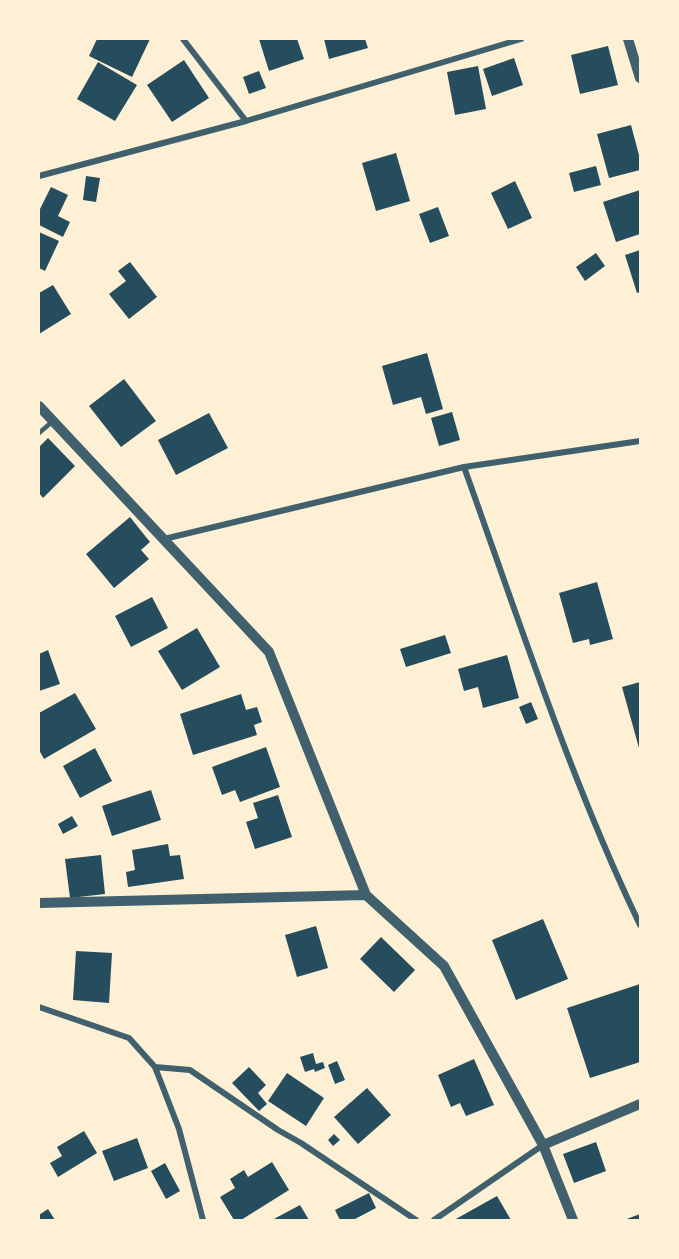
<!DOCTYPE html>
<style>
body{margin:0}
#map{position:relative;width:679px;height:1259px;overflow:hidden;background:#fdf0d5;font-family:"Noto Sans",sans-serif}
canvas{display:block}
.frame{position:absolute;inset:0;border:40px solid #fdf0d5;pointer-events:none}
</style>
<div id="map">
<canvas width="679" height="1259"></canvas>
<div class="frame"></div>
</div>
<script>
const ctx = document.querySelector('canvas').getContext('2d');
ctx.lineJoin = 'round';
function fillPath(path, color) { ctx.fillStyle = color; ctx.fill(path, 'evenodd'); }
function strokePath(path, color, width, dash) { ctx.strokeStyle = color; ctx.lineWidth = width; ctx.lineCap = dash ? 'butt' : 'round'; ctx.setLineDash(dash || []); ctx.stroke(path); }
fillPath(new Path2D(`
 M97 39H150L132 77 89 56Z
 M259 39H297L304 59 269 71Z
 M324 39H365L368 48 329 59Z
 M608 46 618 85 580 94 571 55Z
 M514 58 523 85 492 96 483 69Z
 M184 60 209 98 172 122 147 85Z
 M98 62 137 85 115 121 77 99Z
 M478 66 486 109 455 115 447 72Z
 M259 71 266 88 249 94 243 77Z
 M631 125 640 159V170L609 178 597 134Z
 M396 153 410 201 376 211 362 163Z
 M596 166 601 185 574 192 569 173Z
 M86 176 100 178 96 202 83 200Z
 M515 181 532 218 508 229 491 193Z
 M51 187 68 195 58 216 70 222 63 237 39 225V211Z
 M640 190V234L616 242 603 202Z
 M438 207 449 236 430 243 419 214Z
 M39 232 59 241 45 271 39 268Z
 M640 250V292L637 293 625 255Z
 M596 253 605 266 585 281 576 267Z
 M130 262 157 297 129 319 109 294 126 281 118 271Z
 M53 285 71 314 39 334V293Z
 M427 353 443 409 426 414 421 397 393 405 382 366Z
 M124 379 156 421 121 447 89 406Z
 M452 412 460 440 439 446 431 418Z
 M209 413 228 448 176 475 158 440Z
 M48 438 75 466 43 498 39 493V447Z
 M130 517 150 542 141 550 149 559 114 588 86 554Z
 M597 582 613 639 590 645 589 639 573 643 559 593Z
 M152 597 168 628 131 647 115 616Z
 M197 628 220 667 182 690 158 651Z
 M445 635 451 653 406 667 400 649Z
 M48 650 60 684 39 691V654Z
 M507 655 519 698 483 708 478 687 464 691 458 669Z
 M640 682V748H639L622 687Z
 M75 693 96 729 44 759 39 750V713Z
 M241 694 246 710 257 707 262 722 254 725 257 735 193 755 180 714Z
 M531 702 538 719 526 724 519 707Z
 M266 747 280 787 240 802 235 790 222 795 212 767Z
 M95 748 112 781 80 798 63 766Z
 M151 790 161 820 112 836 102 806Z
 M278 795 292 837 255 849 246 822 258 818 253 803Z
 M72 816 78 826 63 834 58 824Z
 M168 844 170 856 180 855 184 879 128 887 126 872 135 870 132 850Z
 M101 855 105 894 70 898 65 859Z
 M543 919 568 979 516 1000 492 940Z
 M316 926 328 968 297 977 285 935Z
 M381 937 415 970 394 992 360 959Z
 M76 951 112 953 109 1003 73 1000Z
 M640 984V1062L590 1078 567 1008Z
 M313 1053 316 1064 323 1062 325 1068 315 1072 314 1069 305 1072 300 1057Z
 M474 1059 494 1105 466 1116 460 1103 451 1107 438 1075Z
 M337 1061 345 1080 335 1084 328 1065Z
 M249 1067 266 1085 258 1093 267 1104 259 1111 232 1083Z
 M287 1073 324 1098 306 1126 268 1101Z
 M367 1088 391 1115 358 1144 334 1117Z
 M84 1131 97 1153 58 1177 50 1163 62 1156 57 1147Z
 M334 1134 340 1140 333 1146 328 1140Z
 M137 1138 148 1168 114 1181 102 1151Z
 M596 1142 606 1171 574 1183 563 1154Z
 M272 1162 289 1190 241 1220H234L220 1197 235 1188 230 1179 244 1170 248 1177Z
 M165 1163 180 1191 166 1199 151 1171Z
 M369 1193 376 1208 353 1220H340L335 1210Z
 M497 1196 511 1220H454Z
 M300 1205 309 1220H272Z
 M48 1209 55 1220H39V1215Z
 M640 1214V1220H624Z`), '#264d5e');
strokePath(new Path2D(`
 M39 433 53 421`), '#3f606c', 4.5);
strokePath(new Path2D(`
 M183 39 246 121
 M39 176 246 121 521 39
 M464 467C519 620 570 779 640 925
 M164 539 464 467 640 441
 M39 1007 129 1038 155 1067 179 1129 203 1220
 M155 1067 190 1070 278 1130 301 1143 416 1220
 M434 1220 543 1145`), '#3f606c', 6);
strokePath(new Path2D(`
 M628 39 640 78
 M39 406 269 652 366 895 444 966 543 1145 573 1220
 M39 903 366 895
 M543 1145 640 1104`), '#3f606c', 10);
</script>
